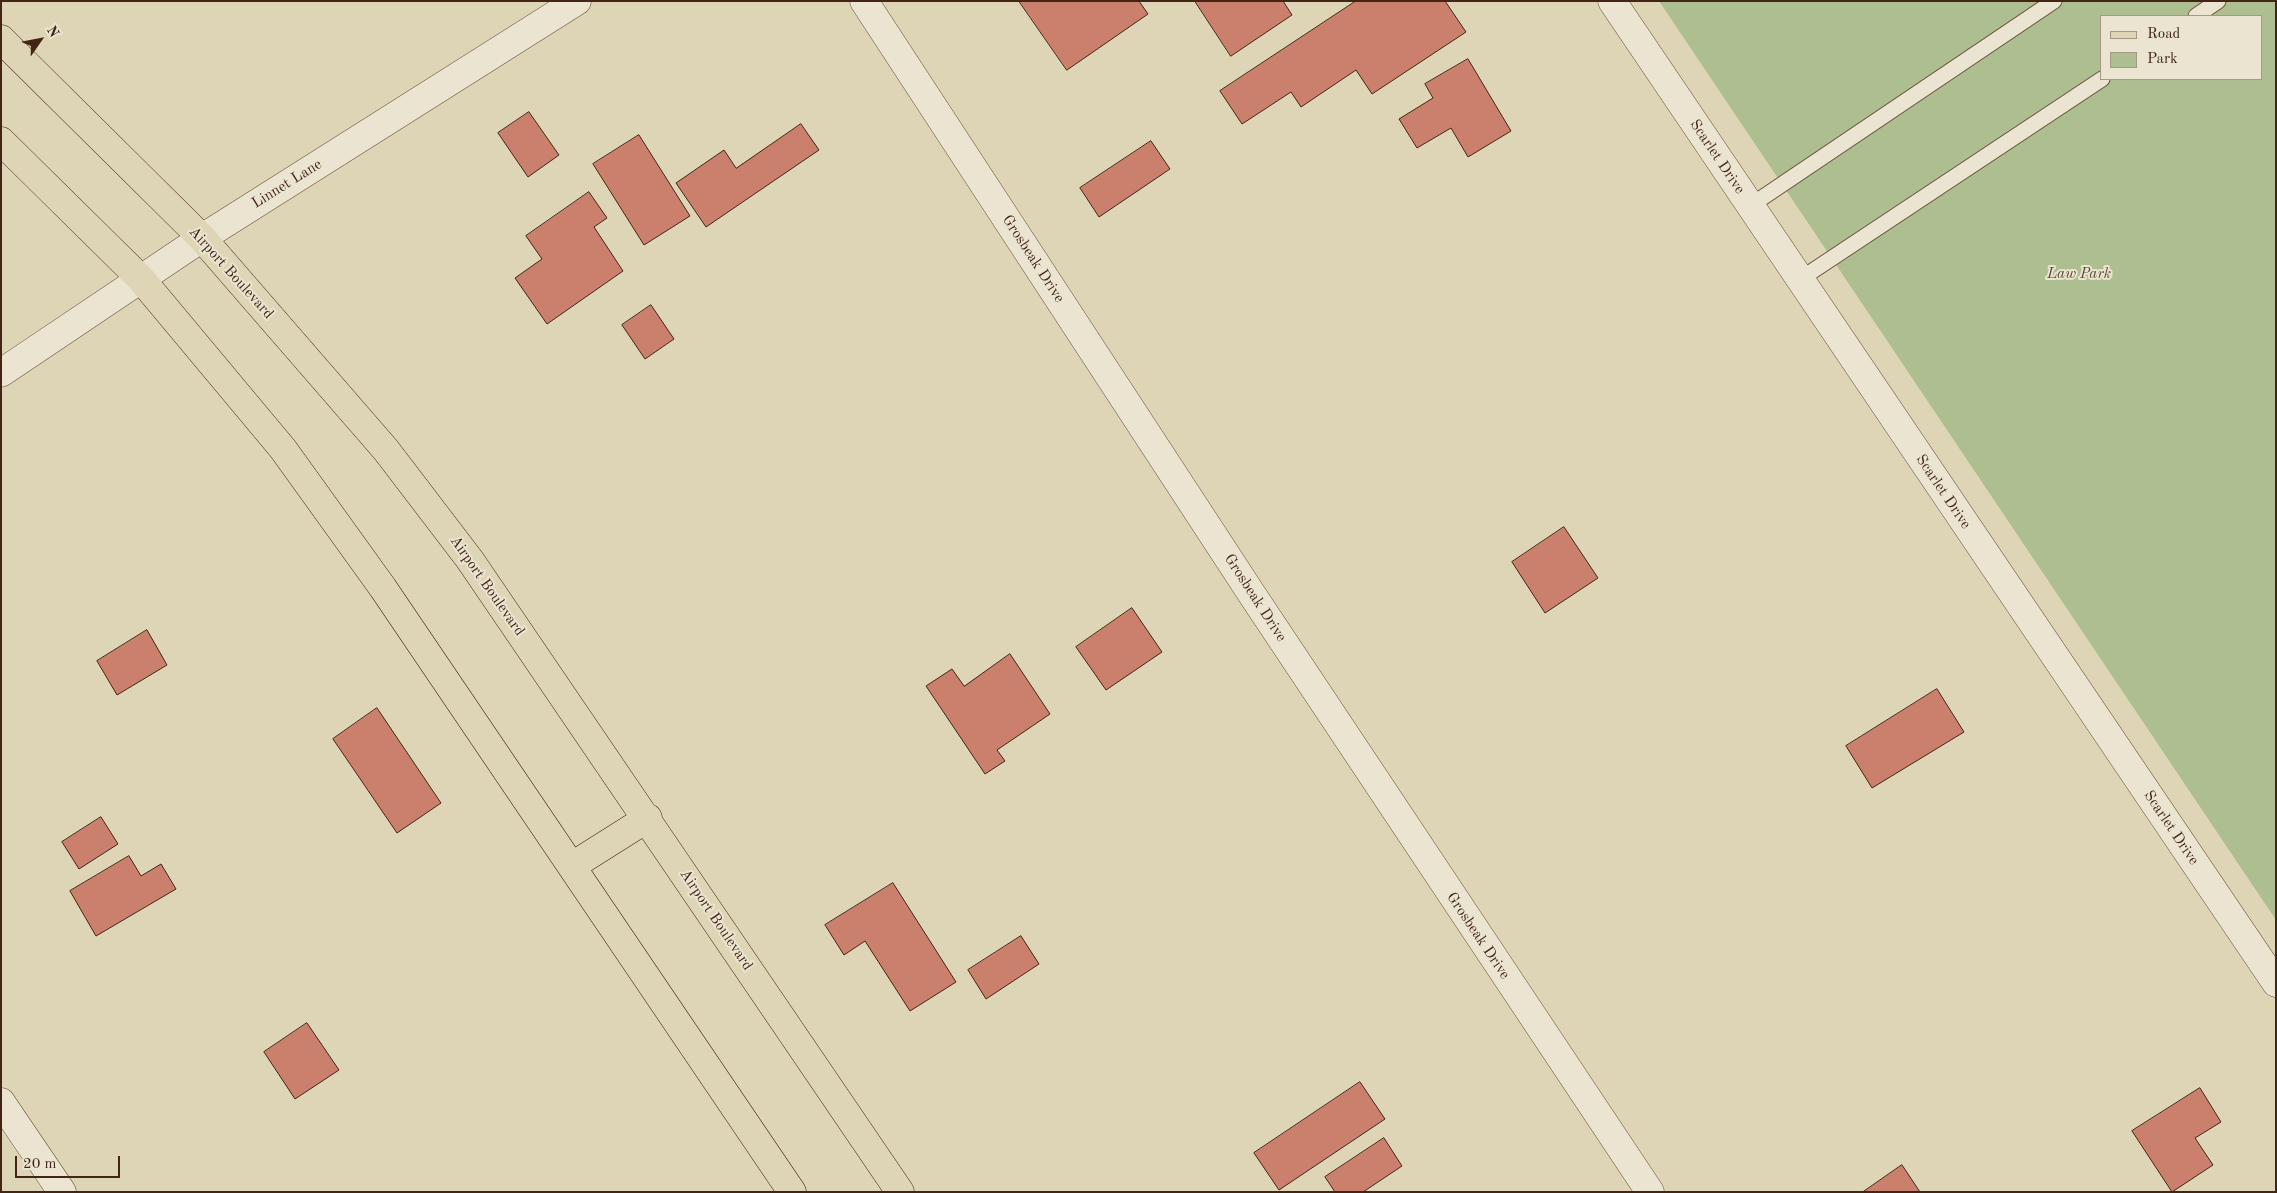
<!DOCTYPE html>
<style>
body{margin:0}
#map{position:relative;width:2277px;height:1193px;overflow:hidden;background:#ded5b6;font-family:"Old Standard TT",serif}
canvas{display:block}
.frame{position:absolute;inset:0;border:2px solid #432415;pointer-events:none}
.legend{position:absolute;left:2100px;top:15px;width:162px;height:65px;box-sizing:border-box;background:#eae4d0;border:1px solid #a79785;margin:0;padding:6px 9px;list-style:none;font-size:15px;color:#432415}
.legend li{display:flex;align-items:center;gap:10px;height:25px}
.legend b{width:25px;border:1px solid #a79785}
.north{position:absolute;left:15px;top:15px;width:50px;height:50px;-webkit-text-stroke:4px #eae4d0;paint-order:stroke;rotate:57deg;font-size:14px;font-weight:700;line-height:20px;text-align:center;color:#432415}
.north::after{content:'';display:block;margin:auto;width:18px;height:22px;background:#432415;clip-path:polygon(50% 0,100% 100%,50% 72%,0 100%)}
.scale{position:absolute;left:15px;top:1156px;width:105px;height:22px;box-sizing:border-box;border:2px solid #432415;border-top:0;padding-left:6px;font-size:15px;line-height:18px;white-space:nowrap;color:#432415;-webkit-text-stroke:4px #eae4d0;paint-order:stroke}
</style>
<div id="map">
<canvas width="2277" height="1193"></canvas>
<div class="frame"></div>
<ul class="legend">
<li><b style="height:6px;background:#ded5b6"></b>Road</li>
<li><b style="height:14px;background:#adbe91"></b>Park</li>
</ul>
<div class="north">N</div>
<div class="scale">20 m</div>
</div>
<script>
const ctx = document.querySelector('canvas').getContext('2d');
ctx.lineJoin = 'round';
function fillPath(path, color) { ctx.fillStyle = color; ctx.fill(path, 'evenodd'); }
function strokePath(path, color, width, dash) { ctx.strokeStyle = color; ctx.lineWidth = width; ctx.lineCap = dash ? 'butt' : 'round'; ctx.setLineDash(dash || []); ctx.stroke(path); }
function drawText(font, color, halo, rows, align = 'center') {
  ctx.font = font + ' "Old Standard TT",serif'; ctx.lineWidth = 4; ctx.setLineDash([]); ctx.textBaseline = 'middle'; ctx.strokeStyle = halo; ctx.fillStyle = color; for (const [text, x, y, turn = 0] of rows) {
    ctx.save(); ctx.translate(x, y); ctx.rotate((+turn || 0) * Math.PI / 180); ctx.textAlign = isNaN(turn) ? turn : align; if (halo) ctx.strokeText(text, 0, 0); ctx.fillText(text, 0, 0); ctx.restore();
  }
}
fillPath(new Path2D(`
 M1659 1H2276V920ZM2101 16H2261V79H2101Z`), '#adbe91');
const building = new Path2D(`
 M1019 1H1139L1148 14 1067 70Z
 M1195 1H1283L1292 15 1231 56Z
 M1356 1H1445L1466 32 1372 94 1356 70 1301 107 1291 92 1242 124 1220 91Z
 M1468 59 1511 131 1468 157 1451 128 1417 148 1399 119 1433 98 1425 84Z
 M529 112 559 155 528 177 498 133Z
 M801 124 819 150 706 227 676 183 724 150 736 168Z
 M639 135 690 216 644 245 593 164Z
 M1151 141 1170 169 1099 217 1080 188Z
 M589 192 607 218 594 227 623 271 547 324 515 278 542 259 526 236Z
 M651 305 674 339 645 359 622 325Z
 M1564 527 1598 578 1545 613 1512 562Z
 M1132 608 1162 652 1106 690 1076 647Z
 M147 630 167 665 117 695 97 661Z
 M1010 654 1050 714 997 750 1005 761 985 774 926 686 952 669 964 686Z
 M1937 689 1964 732 1872 788 1846 746Z
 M377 708 441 803 397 833 333 739Z
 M101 817 118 844 79 869 62 842Z
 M129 856 141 876 161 864 176 889 96 936 70 891Z
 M893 883 956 982 910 1011 865 941 844 955 825 925Z
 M1021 936 1039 964 986 999 968 970Z
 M307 1023 339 1070 295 1099 264 1052Z
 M1360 1082 1385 1119 1279 1190 1254 1153Z
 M2200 1088 2221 1122 2195 1138 2213 1165 2172 1192 2132 1131Z
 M1384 1138 1402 1166 1363 1192H1335L1325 1177Z
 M1902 1165 1920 1192H1863Z`);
fillPath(building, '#cb806d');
strokePath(building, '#432415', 1);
const lane = new Path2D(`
 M2196 16 2218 1
 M1750 206 2054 1
 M1799 280 2102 79`);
const street = new Path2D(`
 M864 1 1253 596 1650 1192
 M1612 1 2276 983
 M1 373 202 238 577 1
 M1 1102 62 1192`);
const primary = new Path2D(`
 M1 39 202 238 386 450 470 560 900 1192
 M1 141 141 279 283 449 383 588 792 1192
 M572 866 648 818`);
strokePath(lane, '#6a503d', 17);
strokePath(street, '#6a503d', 29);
strokePath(primary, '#432415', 29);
strokePath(lane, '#eae4d0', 15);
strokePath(street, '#eae4d0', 28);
strokePath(primary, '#ded5b6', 28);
drawText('15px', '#432415', '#eae4d0', [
 ["Scarlet Drive",1717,157,56],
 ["Linnet Lane",287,184,-32],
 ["Grosbeak Drive",1033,259,57],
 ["Airport Boulevard",231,273,48],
 ["Scarlet Drive",1943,492,56],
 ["Airport Boulevard",487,586,55],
 ["Grosbeak Drive",1255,598,57],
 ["Scarlet Drive",2171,828,56],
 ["Airport Boulevard",716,920,56],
 ["Grosbeak Drive",1478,936,56]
]);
drawText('italic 15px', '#5e4a34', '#eae4d0', [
 ["Law Park",2079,274]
]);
</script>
